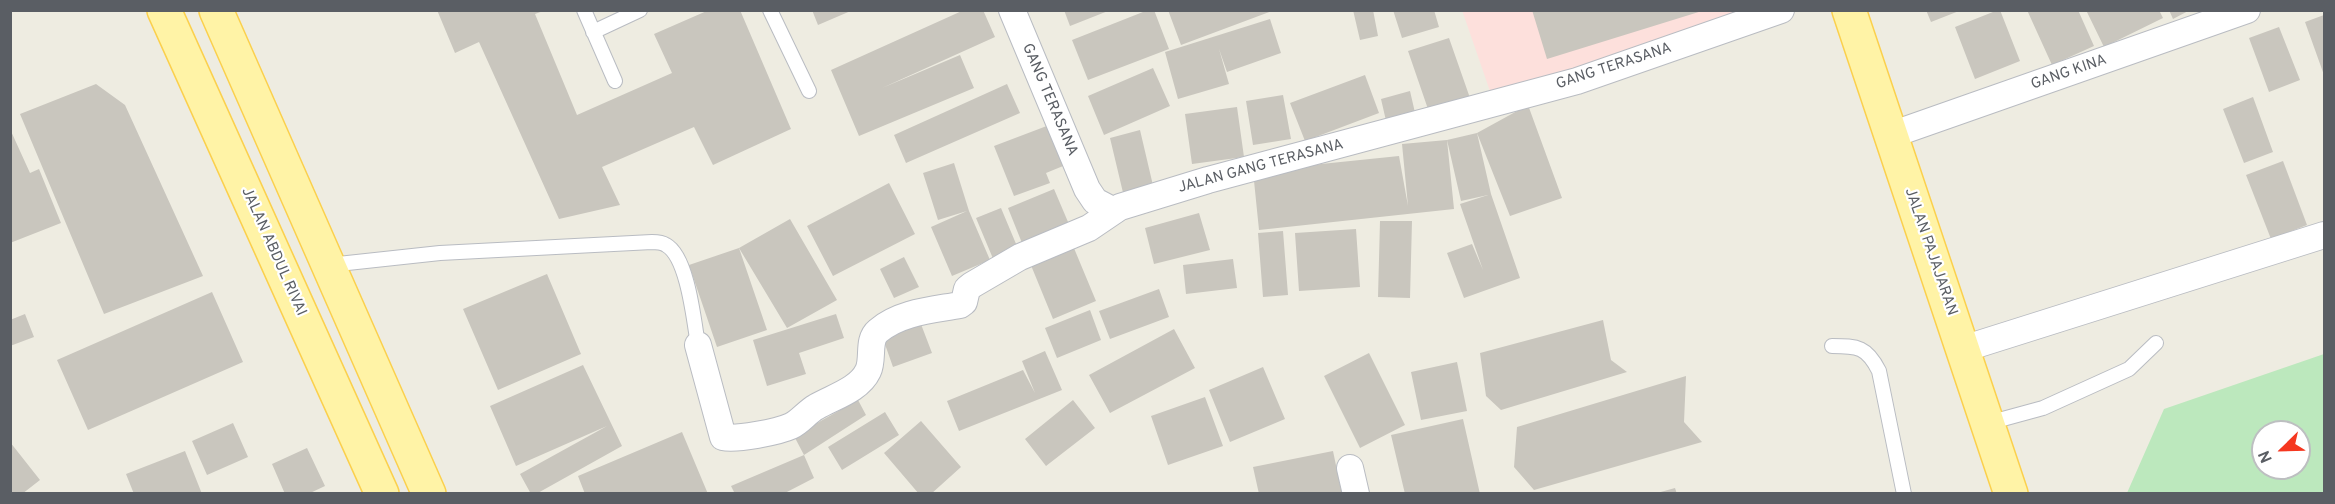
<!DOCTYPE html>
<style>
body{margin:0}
#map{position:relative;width:2335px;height:504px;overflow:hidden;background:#eeece1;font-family:Overpass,sans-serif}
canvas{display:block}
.frame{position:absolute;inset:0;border:12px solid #5a5e64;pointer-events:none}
.north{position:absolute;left:2251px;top:420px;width:60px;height:60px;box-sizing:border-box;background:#fff;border:2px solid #bdbfc1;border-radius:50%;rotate:247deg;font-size:16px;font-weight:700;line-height:24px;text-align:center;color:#5a5e64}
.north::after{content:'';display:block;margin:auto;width:21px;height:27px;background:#f53720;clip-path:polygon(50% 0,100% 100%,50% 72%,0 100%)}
</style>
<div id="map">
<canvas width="2335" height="504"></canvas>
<div class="frame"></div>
<div class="north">N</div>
</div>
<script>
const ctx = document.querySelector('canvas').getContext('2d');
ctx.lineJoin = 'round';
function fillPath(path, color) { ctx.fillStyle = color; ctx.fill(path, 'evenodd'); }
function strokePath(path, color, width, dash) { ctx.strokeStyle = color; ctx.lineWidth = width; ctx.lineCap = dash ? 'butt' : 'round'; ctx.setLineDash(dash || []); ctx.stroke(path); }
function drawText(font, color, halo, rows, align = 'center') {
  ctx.font = font + ' Overpass,sans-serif'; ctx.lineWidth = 4.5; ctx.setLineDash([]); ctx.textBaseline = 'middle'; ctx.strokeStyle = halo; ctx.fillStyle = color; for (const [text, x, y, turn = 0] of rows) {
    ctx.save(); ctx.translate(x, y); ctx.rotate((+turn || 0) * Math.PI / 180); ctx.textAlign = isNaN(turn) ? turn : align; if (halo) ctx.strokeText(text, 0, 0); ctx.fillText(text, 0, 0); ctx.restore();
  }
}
fillPath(new Path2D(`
 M1462 10 1759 11 1492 97Z`), '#fde0dc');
fillPath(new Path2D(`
 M2324 354V493H2127L2164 409ZM2263 432H2299V468H2263Z`), '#bce8bd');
fillPath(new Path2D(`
 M437 10H546L535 14 577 115 672 73 654 34 709 10H740L791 129 713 165 694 127 602 167 620 205 559 219 479 42 455 53Z
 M812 10H853L818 25Z
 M964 10H983L995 37 882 88 960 55 974 88 859 136 831 70Z
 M1064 10H1108V11L1070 26Z
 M1148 10H1154L1169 49 1088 80 1072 40Z
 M1168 10H1272V11L1181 45Z
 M1353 10H1373L1378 36 1360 40Z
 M1393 10H1434L1439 27 1402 38Z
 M1532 10H1702V11L1547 59Z
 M1926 10H1959V11L1931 22Z
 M1998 10H2000L2020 61 1975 79 1955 27Z
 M2027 10H2078L2094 46 2052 65Z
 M2086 10H2159L2163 18 2104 47Z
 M2169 10H2190L2173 19Z
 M2324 15V75L2305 22Z
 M1270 19 1281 53 1227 72 1219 49 1229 84 1178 99 1165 52Z
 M2279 27 2300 80 2269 92 2249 38Z
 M1449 38 1470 98 1429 112 1408 51Z
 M1153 68 1170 106 1104 135 1088 96Z
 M1365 75 1379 113 1305 141 1290 103Z
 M96 84 125 105 203 276 104 314 20 114Z
 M1007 84 1020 113 906 163 894 135Z
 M1410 91 1416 117 1387 125 1381 99Z
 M1283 95 1291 139 1253 145 1246 101Z
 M2253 97 2273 152 2244 163 2223 109Z
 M1528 105 1562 198 1510 216 1477 133Z
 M1237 107 1244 157 1192 164 1185 114Z
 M1052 124 1068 164 1046 173 1050 183 1014 196 994 146Z
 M10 129 30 173 39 169 61 223 10 243Z
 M1140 130 1155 194 1125 201 1110 138Z
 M1477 133 1491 194 1520 278 1464 298 1447 253 1472 244 1483 270 1460 204 1488 195 1461 201 1447 140Z
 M1447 140 1454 209 1259 230 1253 171 1399 156 1408 206 1402 144Z
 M2283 161 2307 225 2271 239 2246 175Z
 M954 163 969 211 990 260 952 276 931 227 967 211 938 220 923 173Z
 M889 183 915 234 833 276 807 226Z
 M1054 189 1071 229 1024 248 1008 208Z
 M1001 208 1019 251 994 261 976 218Z
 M1199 213 1210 250 1154 264 1145 228Z
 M790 219 837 300 787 328 739 248 767 330 717 347 689 265 739 248Z
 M1380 221H1412L1410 298 1378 297Z
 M1356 229 1360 287 1299 291 1295 233Z
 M1283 231 1288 295 1263 297 1258 233Z
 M1071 241 1096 301 1053 319 1028 258Z
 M904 257 919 287 894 298 880 269Z
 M1233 259 1237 288 1186 294 1183 265Z
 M547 274 581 354 498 390 463 309Z
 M1159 289 1169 317 1110 339 1099 311Z
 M212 292 243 362 88 430 57 360Z
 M1090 310 1101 340 1057 358 1045 328Z
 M25 314 34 337 10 346V320Z
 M836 314 844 338 799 353 806 374 767 386 753 340Z
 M919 319 932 353 893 367 881 333Z
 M1603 320 1611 360 1627 372 1501 410 1486 396 1480 353Z
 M1174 329 1195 368 1110 413 1089 375Z
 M1045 351 1062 390 959 431 947 401 1023 370 1035 393 1022 361Z
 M1369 353 1405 425 1360 448 1324 376Z
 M1457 362 1467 411 1421 420 1411 372Z
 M583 365 622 446 536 494H531L520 474 607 426 516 466 490 406Z
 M1263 367 1285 419 1230 442 1209 390Z
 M1686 376 1684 422 1702 442 1534 490 1514 467 1517 427Z
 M1205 397 1223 446 1168 465 1151 416Z
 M858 400 866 415 804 455 814 478 783 494H735L731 486 804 455 794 436Z
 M1073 400 1095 428 1046 466 1025 439Z
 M885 412 899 435 842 470 828 447Z
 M1463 419 1480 494H1405L1391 435Z
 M921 421 961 467 931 494H919L884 453Z
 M233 423 248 457 207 475 192 441Z
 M682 432 708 494H585L578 476Z
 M10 442 40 480 22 494H10Z
 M307 448 325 486 308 494H285L272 464Z
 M185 451 202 494H134L126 474Z
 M1333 451 1342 494H1259L1253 467Z
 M1675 488 1677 494H1657V493Z`), '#c9c6be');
const service = new Path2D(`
 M584 10 615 81
 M770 10 809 91
 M593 32 640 10
 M329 265 440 253 652 242C656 242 663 243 666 245 688 257 694 322 698 345
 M1832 346C1858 346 1867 347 1879 371L1904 494
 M1988 423 2043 408 2129 369 2156 343`);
const minor = new Path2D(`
 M1012 10 1087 189 1095 201 1114 211
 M1891 135 2247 10
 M698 345 723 437C736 440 778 432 791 426 800 422 807 412 816 407 833 397 859 390 868 371 874 359 867 340 878 331 900 312 933 310 960 305L964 302 967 289 972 285 1020 257 1089 228 1120 207 1208 180 1577 81 1781 10
 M1963 349 2324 235
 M1350 468 1356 494`);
const primary = new Path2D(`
 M164 10 382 494
 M216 10 429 494
 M1849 10 2011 494`);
strokePath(service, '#b9bcc2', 16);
strokePath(minor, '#b9bcc2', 28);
strokePath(primary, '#fbd04d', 36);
strokePath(service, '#fff', 14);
strokePath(minor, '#fff', 26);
strokePath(primary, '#fff3a6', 33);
drawText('15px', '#5a5e64', '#fff', [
 ["GANG TERASANA",1614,67,-18],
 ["GANG KINA",2069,73,-19],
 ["GANG TERASANA",1049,100,67],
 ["JALAN GANG TERASANA",1261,167,-15],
 ["JALAN ABDUL RIVAI",273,252,66],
 ["JALAN PAJAJARAN",1930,252,71]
]);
</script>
